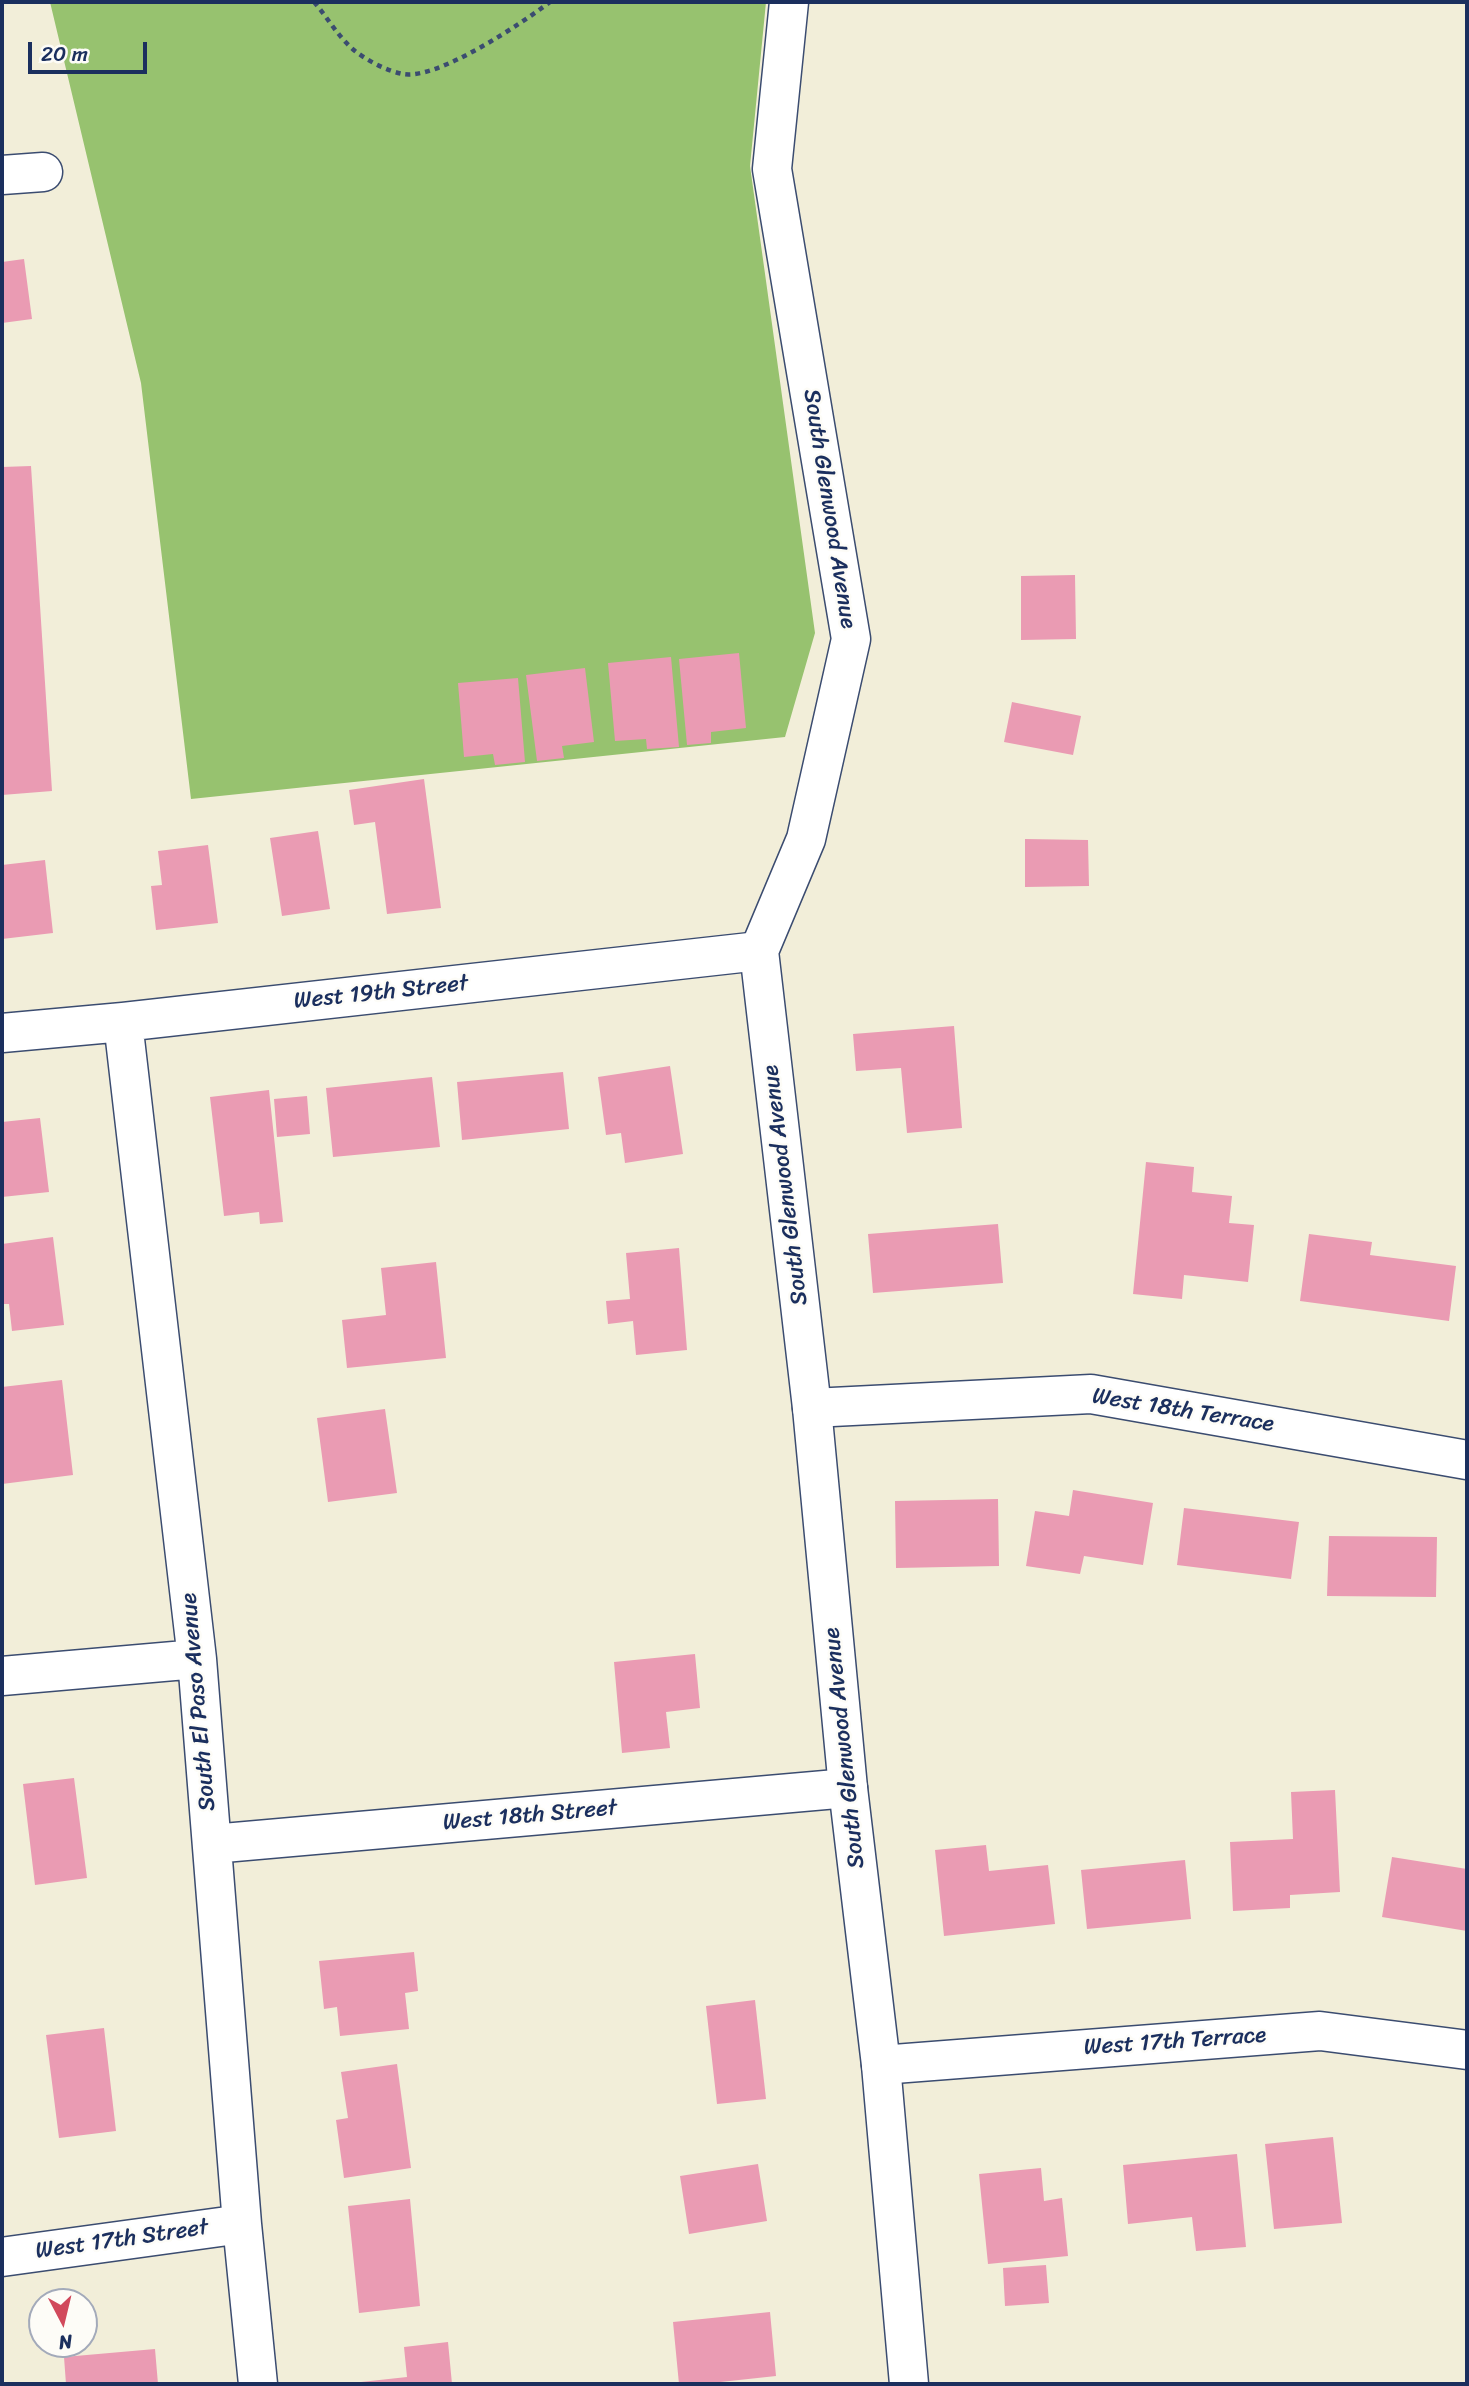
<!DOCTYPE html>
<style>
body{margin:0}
#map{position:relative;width:1469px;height:2386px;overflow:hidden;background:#f2eed9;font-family:Sriracha,sans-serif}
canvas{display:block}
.frame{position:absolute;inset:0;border:4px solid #1b2f5e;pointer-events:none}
.north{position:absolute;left:28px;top:2288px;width:70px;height:70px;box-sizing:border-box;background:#fdfcf7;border:2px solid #a3aaba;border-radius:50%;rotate:173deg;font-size:19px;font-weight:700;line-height:28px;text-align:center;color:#1b2f5e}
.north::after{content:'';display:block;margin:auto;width:24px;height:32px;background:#d1495b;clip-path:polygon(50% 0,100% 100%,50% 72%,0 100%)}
.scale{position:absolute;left:28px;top:42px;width:119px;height:32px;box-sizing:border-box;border:4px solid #1b2f5e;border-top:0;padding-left:9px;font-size:21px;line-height:24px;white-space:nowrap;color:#1b2f5e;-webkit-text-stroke:5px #fdfcf7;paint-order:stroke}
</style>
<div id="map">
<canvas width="1469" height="2386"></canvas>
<div class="frame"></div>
<div class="north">N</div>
<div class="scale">20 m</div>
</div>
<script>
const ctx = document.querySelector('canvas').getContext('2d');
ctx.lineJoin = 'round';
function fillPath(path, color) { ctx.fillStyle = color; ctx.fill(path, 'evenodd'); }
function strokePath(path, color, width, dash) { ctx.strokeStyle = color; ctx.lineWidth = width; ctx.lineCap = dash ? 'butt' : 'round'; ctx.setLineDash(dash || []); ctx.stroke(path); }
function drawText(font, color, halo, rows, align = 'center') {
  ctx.font = font + ' Sriracha,sans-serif'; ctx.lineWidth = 5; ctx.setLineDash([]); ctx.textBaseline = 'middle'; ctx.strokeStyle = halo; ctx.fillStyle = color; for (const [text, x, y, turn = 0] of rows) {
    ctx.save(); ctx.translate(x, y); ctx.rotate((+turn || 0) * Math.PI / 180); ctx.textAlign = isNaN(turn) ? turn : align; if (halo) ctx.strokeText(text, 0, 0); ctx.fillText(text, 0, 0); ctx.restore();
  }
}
fillPath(new Path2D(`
 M50 2H766L750 166 815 633 785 737 191 799 141 383Z`), '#97c26f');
fillPath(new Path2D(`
 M24 259 32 319 2 323V262Z
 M31 466 52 791 2 795V467Z
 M1075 575 1076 639 1021 640V576Z
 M739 653 746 728 711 732V743L687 745 679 659Z
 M671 657 679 747 647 749 646 739 615 741 608 663Z
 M585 668 594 742 562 746 564 758 537 761 526 675Z
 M518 678 525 762 495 765 493 754 464 757 458 683Z
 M1012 702 1081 716 1073 755 1004 742Z
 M424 779 441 908 387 914 375 822 354 825 349 790Z
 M318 831 330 909 282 916 270 838Z
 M1025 839 1088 840 1089 886 1025 887Z
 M208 845 218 923 156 930 151 886 162 885 158 851Z
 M45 860 53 933 2 939V865Z
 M954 1026 962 1128 907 1133 901 1068 856 1071 853 1034Z
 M670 1066 683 1154 625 1163 621 1133 606 1135 598 1077Z
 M563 1072 569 1129 462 1140 457 1082Z
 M432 1077 440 1147 333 1157 326 1088Z
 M269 1090 283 1222 260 1224 259 1212 224 1216 210 1097Z
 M307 1096 310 1134 277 1137 274 1099Z
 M40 1118 49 1192 2 1197V1122Z
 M1146 1162 1194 1167 1192 1192 1232 1196 1229 1223 1254 1225 1248 1282 1184 1275 1182 1299 1133 1294Z
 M998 1224 1003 1283 873 1293 868 1234Z
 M1309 1234 1372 1242 1370 1255 1456 1266 1449 1321 1300 1301Z
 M53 1237 64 1325 12 1331 9 1304H2V1244Z
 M679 1248 687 1350 636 1355 633 1321 608 1324 606 1301 630 1299 626 1253Z
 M436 1262 446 1358 347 1368 342 1320 386 1315 381 1268Z
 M62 1380 73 1475 2 1484V1387Z
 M385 1409 397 1493 328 1502 317 1418Z
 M1073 1490 1153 1503 1143 1565 1084 1556 1080 1574 1026 1566 1035 1511 1069 1516Z
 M998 1499 999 1566 896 1568 895 1501Z
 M1184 1508 1299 1522 1291 1579 1177 1565Z
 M1329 1536 1437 1537 1436 1597 1327 1596Z
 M695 1654 700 1708 666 1712 670 1748 622 1753 614 1662Z
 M74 1778 87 1878 35 1885 23 1784Z
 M1335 1790 1340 1892 1290 1895V1908L1233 1911 1230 1842 1293 1839 1291 1792Z
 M986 1845 989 1871 1048 1865 1055 1924 944 1936 935 1850Z
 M1392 1857 1467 1869V1931L1382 1917Z
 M1185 1860 1191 1919 1087 1929 1081 1870Z
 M414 1952 418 1991 405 1993 409 2029 340 2036 337 2007 324 2009 319 1961Z
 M755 2000 766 2099 717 2104 706 2006Z
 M104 2028 116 2131 59 2138 46 2035Z
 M397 2064 411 2168 344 2178 336 2120 348 2118 341 2072Z
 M1333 2137 1342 2223 1274 2229 1265 2144Z
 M1237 2154 1246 2247 1196 2251 1192 2217 1128 2224 1123 2165Z
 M758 2164 767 2221 689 2234 680 2176Z
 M1041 2168 1044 2201 1062 2198 1068 2256 988 2264 979 2174Z
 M410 2199 420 2306 359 2313 348 2206Z
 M1046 2265 1049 2303 1005 2306 1003 2268Z
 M770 2312 776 2376 702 2384H679L673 2322Z
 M448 2342 452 2384H361V2382L407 2377 404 2347Z
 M155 2349 158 2384H66L64 2357Z`), '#ea9bb3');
const minor = new Path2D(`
 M2 175 43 172
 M123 1022 197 1659 242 2224 258 2384
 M2 1033 123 1022 759 951
 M812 1408 1091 1394 1467 1460
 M2 1676 197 1659
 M212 1844 848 1788
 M881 2065 1320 2031 1467 2050
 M2 2257 242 2224`);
const tertiary = new Path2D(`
 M789 2 772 169 851 639 806 839 759 951 812 1408 848 1788 881 2065 909 2384`);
strokePath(minor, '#3b4c70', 41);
strokePath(tertiary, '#3b4c70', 41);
strokePath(new Path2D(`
 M314 2C328 18 338 37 355 51 368 61 387 71 403 74 438 80 522 23 550 2`), '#3b4c70', 4.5, [5, 5]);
strokePath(minor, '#fff', 38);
strokePath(tertiary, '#fff', 38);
drawText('23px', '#1b2f5e', '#fdfcf7', [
 ["South Glenwood Avenue",829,509,81],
 ["West 19th Street",381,993,-6],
 ["South Glenwood Avenue",786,1185,-97],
 ["West 18th Terrace",1183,1411,9],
 ["South El Paso Avenue",199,1702,-95],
 ["South Glenwood Avenue",845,1748,-96],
 ["West 18th Street",530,1816,-5],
 ["West 17th Terrace",1175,2042,-4],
 ["West 17th Street",122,2240,-8]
]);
</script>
